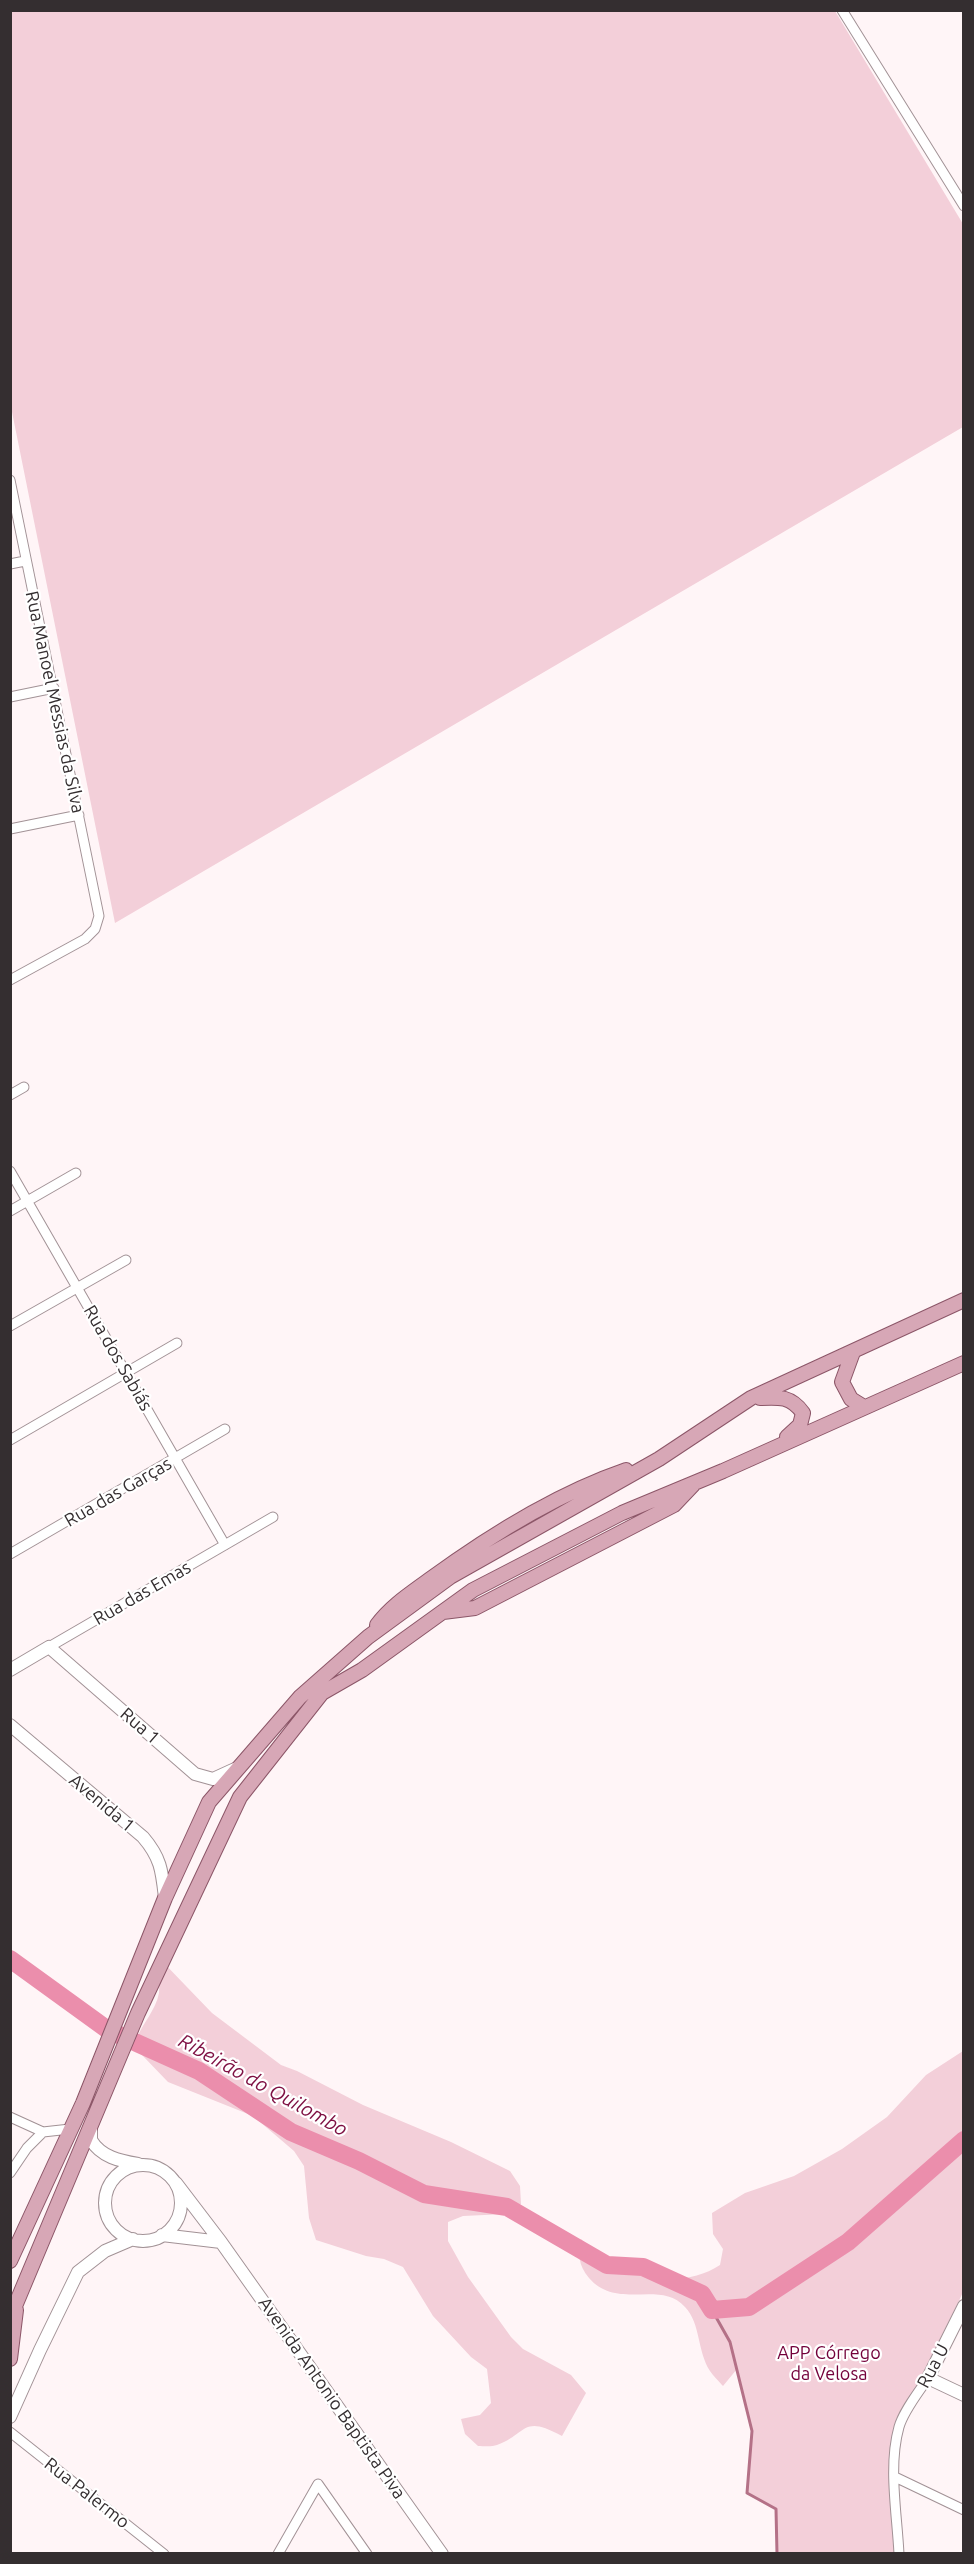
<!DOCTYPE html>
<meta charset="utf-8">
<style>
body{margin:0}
#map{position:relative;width:974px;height:2564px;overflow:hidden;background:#fff5f7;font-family:Ubuntu,sans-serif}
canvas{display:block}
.frame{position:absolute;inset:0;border:12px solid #342e30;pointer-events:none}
</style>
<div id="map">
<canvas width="974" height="2564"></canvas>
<div class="frame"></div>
</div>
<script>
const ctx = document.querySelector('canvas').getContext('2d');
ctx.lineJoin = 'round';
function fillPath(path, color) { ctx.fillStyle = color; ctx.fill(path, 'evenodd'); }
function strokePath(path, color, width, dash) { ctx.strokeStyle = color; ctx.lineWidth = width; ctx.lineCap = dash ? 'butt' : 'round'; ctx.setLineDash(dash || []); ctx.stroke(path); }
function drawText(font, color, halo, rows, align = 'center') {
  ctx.font = font + ' Ubuntu,sans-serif'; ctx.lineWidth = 4.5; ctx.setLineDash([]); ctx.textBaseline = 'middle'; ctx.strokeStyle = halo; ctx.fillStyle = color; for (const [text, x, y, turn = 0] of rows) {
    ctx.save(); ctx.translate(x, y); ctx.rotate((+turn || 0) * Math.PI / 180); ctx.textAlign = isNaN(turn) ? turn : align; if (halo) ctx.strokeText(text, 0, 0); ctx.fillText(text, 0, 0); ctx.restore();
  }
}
fillPath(new Path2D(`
 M10 11H835L963 224V427L115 923 11 407Z
 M160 1959 212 2013 281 2065 297 2071 363 2105 451 2142 510 2171 520 2186 521 2204 506 2214 463 2216 448 2222V2241L468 2277 511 2337 523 2349 571 2375 586 2393 562 2436C522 2414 528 2433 497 2445 492 2447 483 2446 478 2446L465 2434 461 2419 480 2415 491 2403 487 2369 471 2357 433 2316 403 2267 384 2259 366 2256 316 2240 309 2218 304 2166 294 2151 253 2116 168 2082 142 2055 136 2040C142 2024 156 2010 159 1993 160 1982 159 1970 160 1959Z
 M963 2051V2292L902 2425 896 2469 897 2553H777L776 2509 747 2493 752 2431 737 2369 723 2386 722 2385C718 2380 713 2376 710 2371 697 2351 701 2324 685 2307 660 2279 618 2311 589 2278 578 2265 578 2254 581 2239 598 2258 601 2255 624 2265 629 2267 634 2271 640 2274 667 2283 697 2280 720 2265L723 2249 713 2234 712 2213 745 2193 794 2176 842 2149 887 2117 926 2075Z`), '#f3cfd9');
strokePath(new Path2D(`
 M712 2310 730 2342 752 2431 747 2493 776 2509 777 2554`), '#b47187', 3);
strokePath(new Path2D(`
 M10 1959 108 2030 199 2071 291 2132 359 2161 424 2194 507 2207 607 2265 643 2267 702 2294 712 2310 749 2307 848 2242 964 2140`), '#eb8eac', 18);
const street = new Path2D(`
 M842 10 964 206
 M10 480 99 916 95 929 85 939 10 980
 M10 564 25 561
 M10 697 54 688
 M10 829 79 815
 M10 1095 24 1087
 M10 1171 225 1545
 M10 1211 76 1173
 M10 1326 126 1260
 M10 1440 177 1343
 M10 1554 225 1429
 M49 1647 273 1517
 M10 2117 43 2132
 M10 2173 27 2148 43 2132 70 2129
 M10 2432 164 2554
 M895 2477 964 2510
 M278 2554 318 2484 367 2554
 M899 2554C897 2513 888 2466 899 2427 904 2410 919 2392 928 2378`);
const secondary = new Path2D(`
 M10 1670 49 1647 195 1774 213 1779 237 1768
 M10 1725 143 1837C161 1858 162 1871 165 1898
 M91 2125V2140C101 2157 120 2161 138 2164
 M105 2203a38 38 0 1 1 76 0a38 38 0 1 1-76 0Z
 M176 2183 221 2242 442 2554
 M162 2235 221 2242
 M964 2306 928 2378 964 2395
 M10 2417 40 2350 78 2272 105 2251 133 2239`);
const primary = new Path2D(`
 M853 1352 842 1382 851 1399 864 1407
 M760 1398C779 1397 791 1396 803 1413L800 1425 787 1437
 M443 1612 475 1608 674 1505 693 1485
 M377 1625C391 1606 410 1594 429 1580 489 1536 556 1494 626 1470
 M10 2261 83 2103 165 1898 209 1802 300 1697 368 1637 450 1577 659 1459 751 1398 964 1300
 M10 2318 138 2013 240 1797 322 1693 362 1670 473 1590 622 1513 723 1471 964 1363
 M10 2359 16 2310`);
strokePath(street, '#a29296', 11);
strokePath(secondary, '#a29296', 14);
strokePath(primary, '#8c5668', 16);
strokePath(street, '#fff', 9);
strokePath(secondary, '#fff', 12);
strokePath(primary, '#d7a7b6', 14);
drawText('18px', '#342e30', '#fff', [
 ["Rua Manoel Messias da Silva",55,702,78],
 ["Rua dos Sabiás",118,1358,60],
 ["Rua das Garças",118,1492,-30],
 ["Rua das Emas",142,1593,-30],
 ["Rua 1",140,1726,41],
 ["Avenida 1",102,1803,40],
 ["Rua U",933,2366,-62],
 ["Avenida Antonio Baptista Piva",332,2398,55],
 ["Rua Palermo",87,2493,38]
]);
drawText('18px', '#73003a', '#fff', [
 ["APP Córrego",829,2353],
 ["da Velosa",829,2374]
]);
drawText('italic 20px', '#7e1043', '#fff', [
 ["Ribeirão do Quilombo",263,2085,29]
]);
</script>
